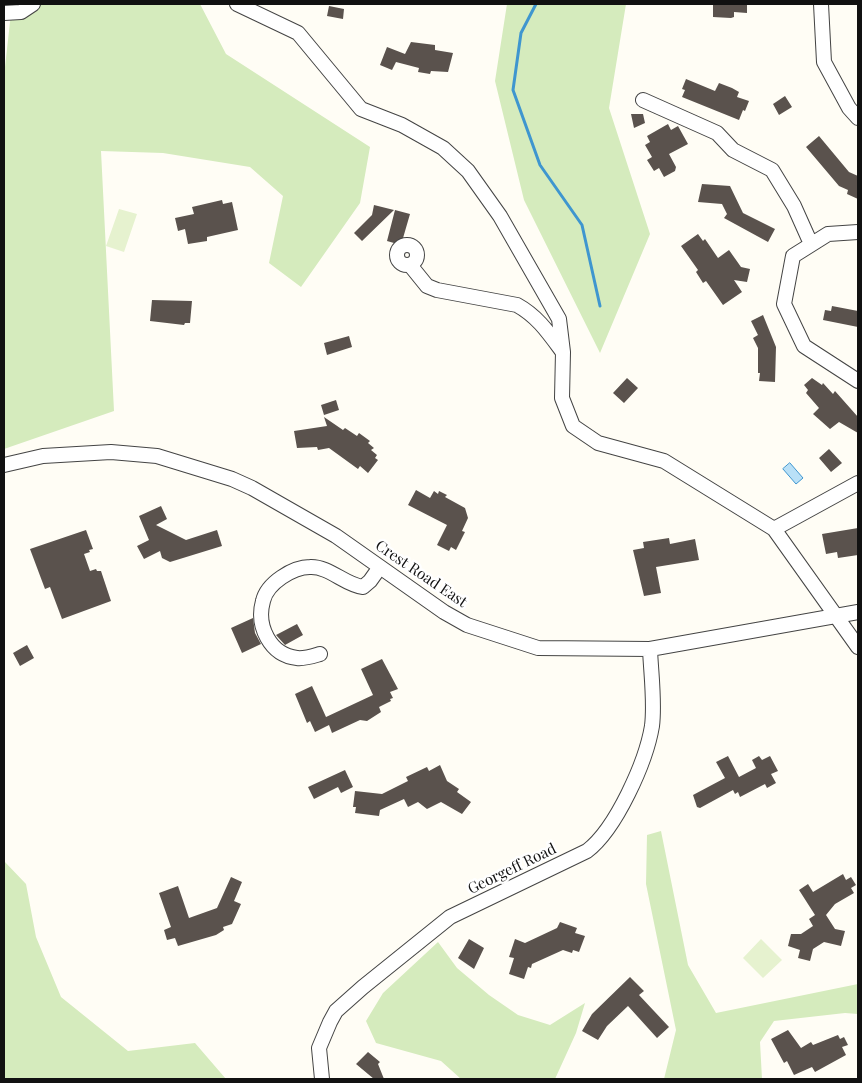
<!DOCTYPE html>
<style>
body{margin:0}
#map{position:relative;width:862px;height:1083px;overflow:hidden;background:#fffdf5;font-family:"Playfair Display",serif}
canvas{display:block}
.frame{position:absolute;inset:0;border:5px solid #111;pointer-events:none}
</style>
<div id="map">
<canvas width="862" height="1083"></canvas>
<div class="frame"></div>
</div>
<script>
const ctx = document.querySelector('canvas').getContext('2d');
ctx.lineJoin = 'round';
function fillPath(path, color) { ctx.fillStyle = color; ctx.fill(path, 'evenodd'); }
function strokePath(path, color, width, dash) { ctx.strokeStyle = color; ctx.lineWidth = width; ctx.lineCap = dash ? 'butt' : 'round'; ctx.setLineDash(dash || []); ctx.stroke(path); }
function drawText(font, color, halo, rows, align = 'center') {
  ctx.font = font + ' "Playfair Display",serif'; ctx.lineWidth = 5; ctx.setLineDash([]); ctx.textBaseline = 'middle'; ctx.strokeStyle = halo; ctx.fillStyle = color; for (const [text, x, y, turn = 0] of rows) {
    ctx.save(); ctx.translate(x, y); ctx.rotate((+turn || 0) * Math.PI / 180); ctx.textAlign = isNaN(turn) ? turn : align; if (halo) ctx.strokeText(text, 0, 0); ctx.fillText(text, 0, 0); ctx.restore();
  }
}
fillPath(new Path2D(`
 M12 4H200L226 54 370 147 360 203 301 287 269 263 283 196 250 167 163 153 101 151 114 411 4 449V76Z
 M507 4H626L609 108 650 234 600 353 524 200 495 81Z
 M661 831 688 965 716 1013 858 984V1014L845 1013 774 1021 760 1042 762 1079H664L676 1030 646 884 647 835Z
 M4 861 26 884 36 937 61 997 128 1051 195 1043 226 1079H4Z
 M438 942 457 968 489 995 518 1015 550 1025 585 1003 576 1033 555 1079H461L441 1061 376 1043 366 1021 383 993Z`), '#d5ebbd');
fillPath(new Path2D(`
 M119 209 137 214 124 252 106 246Z
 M761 939 782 960 763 978 743 958Z`), '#e6f2cf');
const water = new Path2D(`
 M790 463 803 478 796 484 783 469Z`);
fillPath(water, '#b9e0f7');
strokePath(water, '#3f96cf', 1);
strokePath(new Path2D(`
 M536 4 521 33 513 90 540 165 582 225 600 306`), '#3f96cf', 3);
fillPath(new Path2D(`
 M713 4H747V13L734 12V17L731 18 713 17Z
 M329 6 344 9 343 19 327 16Z
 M411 42 435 45V50L453 53 448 72 431 71 430 74 418 72 419 68 396 62 392 70 380 65 387 47 405 54Z
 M686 79 715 91 719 83 732 88 739 92 737 97 749 101 745 111 743 110 739 120 682 97 685 90 682 89Z
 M785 96 792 107 779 115 773 104Z
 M631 114H643L645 123 634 128Z
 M668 124 671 130 678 126 688 144 669 154 676 167 675 171 664 177 659 168 654 171 647 160 652 157 645 145 650 142 647 136Z
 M819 136 849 172 858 176V199L847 194 848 190 839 186 806 147Z
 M702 184 730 186 743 213 775 229 768 242 724 218 727 214 722 204 698 202Z
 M222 200 223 204 232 202 238 230 207 237V241L188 244 185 229 178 231 175 218 194 214 192 207Z
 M374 205 394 210 362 241 354 233 372 215Z
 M395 210 410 214 401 245 387 241Z
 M698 234 703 241 705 239 718 258 729 250 741 267 750 269 747 282 734 280 742 292 723 305 706 281 703 283 696 272 698 270 681 246Z
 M152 300 192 301 190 323H185L184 325 150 321Z
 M832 306 858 311V327L823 320 825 310 831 311Z
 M763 315 776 347 775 382 759 381 760 373H758V348L753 338 758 335 751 321Z
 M349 336 352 347 327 355 324 343Z
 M627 378 638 388 624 403 613 393Z
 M812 378 822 385 823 383 833 394 835 391 858 417V433L839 422 830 429 813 414 819 408 806 393 808 390 804 385Z
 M336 400 339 410 324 415 321 405Z
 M324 417 343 430 345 428 357 436 359 433 370 441 368 443 374 448 371 450 377 455 375 458 378 460 368 473 360 466 358 469 329 448 318 450 317 447 297 448 294 431 327 426Z
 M829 449 842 463 831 472 819 458Z
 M416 490 430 498 434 491 438 494 439 491 447 495 445 497 465 508 468 518 462 531 465 532 456 550 451 547 449 551 437 545 447 525 408 505Z
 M161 506 167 519 156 525 186 540 217 530 222 546 170 562 162 558 160 551 144 559 137 546 149 540 139 516Z
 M858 528V555L838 558 837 552 826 554 822 534Z
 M86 530 93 549 89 550 90 552 84 554 90 571 96 569 97 571H101L111 601 62 619 50 587 45 589 30 549Z
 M669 538 670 544 695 539 699 560 656 567 661 593 644 596 633 550 644 548 643 542Z
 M253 618 255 633 261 644 242 653 231 628Z
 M297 624 303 635 285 645 276 635Z
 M27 645 34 658 20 666 13 653Z
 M382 659 398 689 390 692 393 698 390 699 391 701 379 707 381 712 367 721 360 720 332 733 329 725 315 732 310 721 307 723 295 694 312 686 326 717 373 695 361 669Z
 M728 756 739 777 756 768 752 760 759 756 762 760 770 756 778 771 771 774 776 783 767 788 765 784 740 797 738 792 735 794 733 790 700 808 697 807 693 795 725 778 716 762Z
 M440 765 447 781 459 789 457 792 471 802 462 814 441 802 427 809 418 802 408 807 404 799 380 810 379 816 355 813 356 807H353L355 791 382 794 408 781 406 777 427 767 429 771Z
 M345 770 353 787 341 793 338 787 314 799 308 787Z
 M843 874 846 880 851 877 856 885 851 888 854 893 835 904 826 915 835 929 845 931 841 946 824 942 813 949 810 961 798 958 800 950 788 946 791 934H801L813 926 809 919 815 915 799 890 808 884 813 892Z
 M231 877 242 882 234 901 241 904 232 924 223 927 224 930 216 935 178 946 175 938 167 940 164 930 171 927 159 893 178 886 189 918 217 908Z
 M560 922 577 928 575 933 585 936 579 952 573 950 572 953 563 950 532 964 531 968 528 967 524 979 509 974 514 958 509 957 515 939 525 943 557 928Z
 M469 939 484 948 474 969 458 958Z
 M630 977 644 991 639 995 669 1027 657 1038 628 1006 607 1026 598 1040 582 1031 592 1014Z
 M788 1030 801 1048 811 1042 813 1045 838 1035 840 1039 844 1037 848 1045 842 1047 846 1055 815 1072 812 1067 794 1075 787 1061 784 1063 771 1039Z
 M368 1052 380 1062 378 1064 384 1079H374L356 1064Z`), '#5a524d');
const minor = new Path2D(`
 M237 4 298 33 361 109 402 125 443 148 468 171 500 216 559 319 563 352 562 398 573 426 598 443 664 461 774 529 858 647
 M821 4 824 62 849 108 858 118
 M4 13 21 12 33 4
 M643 100 717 133 733 150 772 170 794 206 811 244
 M858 232 828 234 793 256 784 304 804 346 858 381
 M397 255a10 10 0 1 1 20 0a10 10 0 1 1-20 0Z
 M410 265 427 286 437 290 517 305C537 316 548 332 562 351
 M4 465 43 456 111 452 157 456 232 479 252 488 336 536 444 612 467 625 538 648 650 649 858 612
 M774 529 858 483
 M320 654C313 656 304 659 297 658 270 655 256 626 263 601 267 583 293 567 310 567 329 566 345 585 363 587L370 581 380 567
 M322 1079 319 1048 330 1022 336 1011 363 987 450 917 587 851C616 829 646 762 652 726 655 702 651 674 650 649`);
strokePath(minor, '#444', 16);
strokePath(minor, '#fff', 14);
drawText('15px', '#111', '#fff', [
 ["Crest Road East",421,574,34],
 ["Georgeff Road",512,869,-26]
]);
</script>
